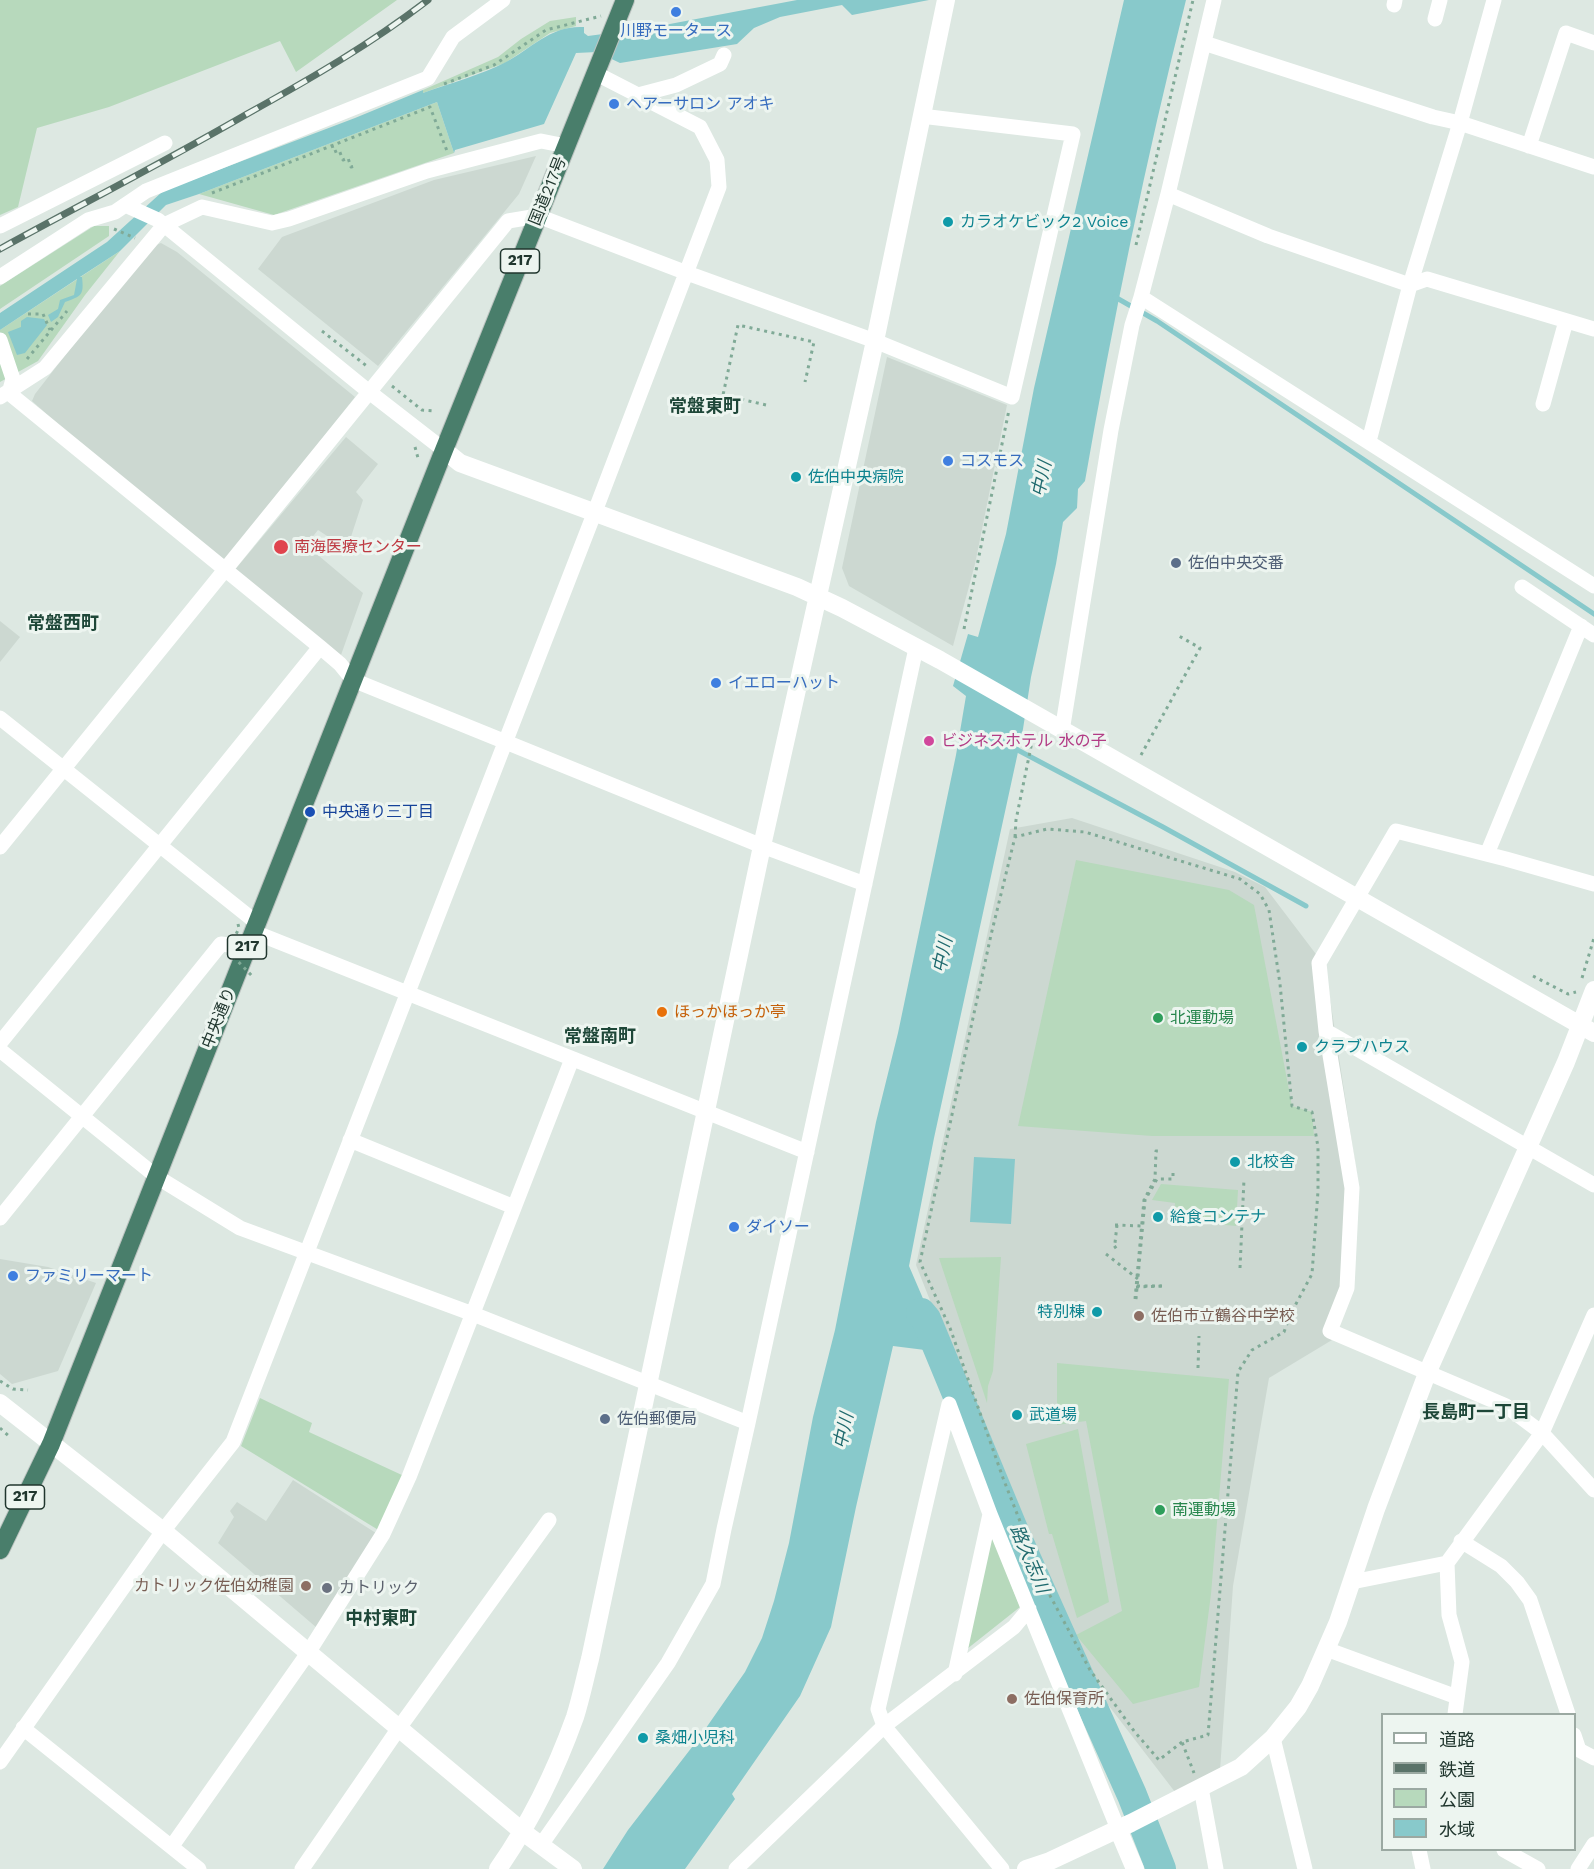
<!DOCTYPE html>
<meta charset="utf-8">
<style>
body{margin:0}
#map{position:relative;width:1594px;height:1869px;overflow:hidden;background:#dde8e2;font-family:"Work Sans","Noto Sans JP",sans-serif}
canvas{display:block}
.legend{position:absolute;left:1381px;top:1713px;width:195px;height:138px;box-sizing:border-box;background:#edf5f0;border:2px solid #9ba9a2;margin:0;padding:8px 10px;list-style:none;font-size:18px;color:#20362e}
.legend li{display:flex;align-items:center;gap:12px;height:30px}
.legend b{width:30px;border:2px solid #9ba9a2}
</style>
<div id="map">
<canvas width="1594" height="1869"></canvas>
<ul class="legend">
<li><b style="height:8px;background:#fff"></b>道路</li>
<li><b style="height:8px;background:#5a7369"></b>鉄道</li>
<li><b style="height:16px;background:#b7d9bc"></b>公園</li>
<li><b style="height:16px;background:#88c9cb"></b>水域</li>
</ul>
</div>
<script>
const ctx = document.querySelector('canvas').getContext('2d');
ctx.lineJoin = 'round';
function fillPath(path, color) { ctx.fillStyle = color; ctx.fill(path, 'evenodd'); }
function strokePath(path, color, width, dash) { ctx.strokeStyle = color; ctx.lineWidth = width; ctx.lineCap = dash ? 'butt' : 'round'; ctx.setLineDash(dash || []); ctx.stroke(path); }
function drawText(font, color, halo, rows, align = 'center') {
  ctx.font = font + ' "Work Sans","Noto Sans JP",sans-serif'; ctx.lineWidth = 6; ctx.setLineDash([]); ctx.textBaseline = 'middle'; ctx.strokeStyle = halo; ctx.fillStyle = color; for (const [text, x, y, turn = 0] of rows) {
    ctx.save(); ctx.translate(x, y); ctx.rotate((+turn || 0) * Math.PI / 180); ctx.textAlign = isNaN(turn) ? turn : align; if (halo) ctx.strokeText(text, 0, 0); ctx.fillText(text, 0, 0); ctx.restore();
  }
}
fillPath(new Path2D(`
 M536 156 519 194 378 366 258 269 282 237 434 180Z
 M161 243 177 252 355 397 224 563 137 494 32 401 35 394 149 248Z
 M887 357 1007 405 975 564 953 646 849 586 842 568Z
 M346 437 378 464 356 492 363 500 347 549 318 530 306 545 363 593 341 655 233 572Z
 M0 621 20 637 0 662Z
 M1072 818 1235 872 1265 887 1325 966 1358 1182 1352 1291 1332 1340 1269 1378 1233 1586 1220 1770 1175 1792 1102 1697 1046 1593 916 1265 1010 829Z
 M0 1259 48 1267 96 1283 58 1371 12 1384 0 1374Z
 M293 1480 379 1535 317 1628 218 1543 234 1517 230 1511 237 1502 266 1521Z`), '#ccd8d1');
fillPath(new Path2D(`
 M0 0H397L296 72 280 41 109 107 37 128 18 207 0 215Z
 M576 17V26L550 33 505 63 423 93V90L498 57 521 39 550 21Z
 M437 102 454 153 274 215 199 194Z
 M94 226H109V236L0 309V286Z
 M120 251 85 295 38 361 0 382V330Z
 M1076 860 1229 890 1254 905 1292 1106 1312 1112 1314 1136H1152L1018 1126Z
 M1161 1184 1238 1190 1236 1226 1174 1220 1175 1203 1152 1200Z
 M1001 1257 993 1371 988 1386 987 1403 939 1258Z
 M1057 1363 1229 1379 1211 1594 1199 1687 1133 1704 1076 1635 1122 1611 1086 1421 1057 1425Z
 M260 1398 312 1423 309 1432 404 1476 380 1531 241 1446Z
 M1078 1429 1109 1602 1077 1618 1052 1534H1049L1026 1444Z
 M992 1536 1020 1607 967 1649Z`), '#b7d9bc');
fillPath(new Path2D(`
 M797 0H929L852 15 842 5 780 17 754 28 737 44 620 63 597 52 576 53 544 124 455 150 454 153 437 102 199 194 166 205 120 251 80 277H82C84 295 82 296 65 302L58 317 51 322 48 315 58 309 60 300 74 295 77 279 0 330V313L107 242 163 191 355 118 423 90V93C448 84 483 74 506 62 532 48 551 25 584 27V33L588 36 603 34 633 24 638 30Z
 M1124 0H1186C1146 159 1113 320 1085 481L1078 489 1077 508 1063 522 1056 564 1031 677 1023 729 934 1138 909 1266 943 1345 933 1351 893 1346 856 1507 831 1627 800 1696 732 1794 735 1799 685 1869H603L628 1830 699 1738 745 1672 762 1638 774 1601 789 1543 813 1417 835 1330 876 1122 898 1033 956 755 966 696 953 686 968 634 978 637 1006 534 1034 388Z
 M27 317 44 319 47 325 25 353 17 355 8 332 21 327V321Z
 M974 1157 1015 1159 1011 1224 970 1222Z`), '#88c9cb');
strokePath(new Path2D(`
 M1115 297 1157 321 1594 614
 M1012 747 1163 827 1306 906`), '#88c9cb', 5);
strokePath(new Path2D(`
 M921 1313 926 1319 1015 1534 1132 1795 1161 1869`), '#88c9cb', 30);
const trunk = new Path2D(`
 M0 1550 51 1444 444 450 625 0`);
strokePath(trunk, '#bcc3c0', 20);
strokePath(new Path2D(`
 M444 84 494 65 546 30 601 16
 M332 145 334 152 339 150 343 160 348 158 351 167 355 166
 M212 193 430 107 447 151
 M114 229 135 238
 M1136 245 1193 0
 M28 314H43L50 330
 M322 331 368 367
 M27 359 67 311
 M392 386 422 410 436 411
 M766 405 723 395 738 325 814 342 805 382
 M415 447 418 458
 M964 629 1009 410
 M1141 755 1200 648 1179 636
 M1015 837 1016 820 1034 732
 M1533 976 1568 994 1576 992
 M1582 978 1594 938
 M1115 1225 1143 1226
 M1114 1248 1117 1246 1115 1243 1117 1225
 M1106 1254 1138 1279
 M1240 1268 1244 1179
 M1137 1286H1162
 M1136 1299 1145 1200 1157 1179H1173V1173
 M1198 1368 1199 1336
 M0 1381 13 1389 28 1390
 M0 1428 10 1437
 M1182 1742 1159 1760 1134 1731 1090 1670 1047 1590 1003 1478 950 1328 920 1262 991 935 1015 837 1047 829 1085 832 1240 879 1260 894 1269 910 1280 984 1292 1106 1312 1112 1318 1147V1191L1312 1274 1290 1315 1284 1332 1252 1350 1238 1372 1208 1735 1182 1742 1194 1773`), '#80aa97', 3, [3, 4.5]);
strokePath(new Path2D(`
 M1214 0 1168 194 1268 236 1410 285 1427 279 1594 329
 M1394 5 1395 0
 M1435 19 1440 0
 M1204 43 1433 117 1460 123 1594 167
 M638 95 676 85 720 64 724 55
 M1529 146 1566 33 1594 43
 M1168 194 1141 297 1594 586
 M125 205 158 220 368 391 444 450
 M0 226 165 143
 M0 277 88 220 115 212 146 191 428 78 453 37 503 0
 M0 340 13 379 9 393
 M9 393 320 647 340 664 353 680 762 846 865 884
 M0 397 45 368 164 225 202 207 272 223 289 219 427 171 541 141 566 146
 M1543 404 1566 321
 M1369 441 1410 285 1460 123 1494 0
 M1522 587 1594 635
 M0 718 257 923
 M1062 731 1111 430 1132 325 1141 297
 M0 847 508 221 538 216 687 273 875 341 1012 397 1073 134 921 116
 M1487 854 1581 626
 M1594 884 1506 859 1396 831 1319 963 1326 1031 1352 1188 1347 1288 1330 1331 1506 1406 1542 1433 1594 1490
 M254 932 807 1152
 M1326 1031 1594 1185
 M0 1043 320 647
 M0 1050 157 1177 240 1228 473 1314 748 1423
 M350 1140 514 1207
 M0 1218 221 944 247 947
 M1461 1541 1501 1566 1517 1582 1530 1600 1568 1714
 M1352 1582 1447 1563
 M1326 1649 1457 1697
 M955 1674 990 1514
 M1455 1714 1462 1662 1449 1615 1447 1563 1542 1433 1594 1315
 M23 1728 199 1869
 M1574 1735 1579 1750 1594 1758
 M1273 1738 1305 1869
 M0 1762 163 1531 233 1442 594 514 719 187 717 160 700 127 595 73
 M1201 1788 1216 1869
 M541 1845 668 1663 713 1584 724 1529 748 1423 916 648
 M172 1846 308 1653 383 1534 409 1477 572 1059
 M1419 1850 1423 1869
 M1504 1850 1538 1869
 M302 1869 399 1728 549 1520
 M736 1869 884 1726 1014 1627 1029 1609
 M1002 1869 884 1726 878 1709 949 1404 990 1514 1118 1829
 M1578 1869 1594 1844`), '#fff', 15);
strokePath(new Path2D(`
 M444 450 460 463 797 587 842 608 940 660 1594 1033
 M0 1403 163 1531 523 1832 573 1869
 M1118 1829 1135 1869
 M498 1869C530 1823 556 1770 575 1717 581 1698 585 1678 590 1659L762 846 875 341 946 0
 M1026 1869 1050 1861 1131 1823 1241 1767 1273 1738 1298 1707 1310 1686 1338 1622 1376 1509 1428 1371 1566 1062 1594 990`), '#fff', 18);
strokePath(trunk, '#497e6b', 18);
const rail = new Path2D(`
 M0 249C82 204 166 161 247 114 310 79 371 44 428 0`);
strokePath(rail, '#5a7369', 7);
strokePath(rail, '#edf5f0', 4.5, [14]);
strokePath(new Path2D(`
 M238 924 239 928 228 951 253 977
 M1136 1287 1162 1286
 M1135 1299 1144 1200 1155 1179 1156 1151H1160`), '#80aa97', 3, [3, 4.5]);
for (const [x, y, r, color] of [
 [676,12,6,"#3f7fe0"],
 [614,104,6,"#3f7fe0"],
 [948,222,6,"#0f9aa8"],
 [948,461,6,"#3f7fe0"],
 [796,477,6,"#0f9aa8"],
 [281,547,8,"#e0444e"],
 [1176,563,6,"#5c6f8a"],
 [716,683,6,"#3f7fe0"],
 [929,741,6,"#d1479c"],
 [310,812,6,"#1a4fb4"],
 [662,1012,6,"#e8710a"],
 [1158,1018,6,"#2e9e5b"],
 [1302,1047,6,"#0f9aa8"],
 [1235,1162,6,"#0f9aa8"],
 [1158,1217,6,"#0f9aa8"],
 [734,1227,6,"#3f7fe0"],
 [13,1276,6,"#3f7fe0"],
 [1097,1312,6,"#0f9aa8"],
 [1139,1316,6,"#8d6e63"],
 [1017,1415,6,"#0f9aa8"],
 [605,1419,6,"#5c6f8a"],
 [1160,1510,6,"#2e9e5b"],
 [306,1586,6,"#8d6e63"],
 [327,1588,6,"#6b7280"],
 [1012,1699,6,"#8d6e63"],
 [643,1738,6,"#0f9aa8"]
]) { const dot = new Path2D(); dot.arc(x, y, r, 0, 2 * Math.PI); ctx.fillStyle = color; ctx.fill(dot); strokePath(dot, '#edf5f0', 2); }
for (const [x, y, w] of [
 [520,261,39],
 [247,947,39],
 [25,1497,39]
]) { const box = new Path2D(); box.roundRect(x - w / 2, y - 12, w, 24, 4.5); ctx.fillStyle = '#edf5f0'; ctx.fill(box); strokePath(box, '#20362e', 1.5); }
drawText('bold 15px', '#20362e', null, [
 ["217",520,261],
 ["217",247,947],
 ["217",25,1497]
]);
drawText('16px', '#366cbe', '#edf5f0', [
 ["川野モータース",676,31,"center"],
 ["ヘアーサロン アオキ",626,104],
 ["コスモス",960,461],
 ["イエローハット",728,683],
 ["ダイソー",746,1227],
 ["ファミリーマート",25,1276]
], 'left');
drawText('16px', '#20362e', '#edf5f0', [
 ["国道217号",548,191,-68],
 ["中央通り",219,1018,-68]
]);
drawText('16px', '#0d838f', '#edf5f0', [
 ["カラオケビック2 Voice",960,222],
 ["佐伯中央病院",808,477],
 ["クラブハウス",1314,1047],
 ["北校舎",1247,1162],
 ["給食コンテナ",1170,1217],
 ["特別棟",1085,1312,"right"],
 ["武道場",1029,1415],
 ["桑畑小児科",655,1738]
], 'left');
drawText('16px', '#be3a42', '#edf5f0', [
 ["南海医療センター",294,547]
], 'left');
drawText('16px', '#4e5e75', '#edf5f0', [
 ["佐伯中央交番",1188,563],
 ["佐伯郵便局",617,1419]
], 'left');
drawText('16px', '#b23c85', '#edf5f0', [
 ["ビジネスホテル 水の子",941,741]
], 'left');
drawText('16px', '#164399', '#edf5f0', [
 ["中央通り三丁目",322,812]
], 'left');
drawText('16px', '#c56008', '#edf5f0', [
 ["ほっかほっか亭",674,1012]
], 'left');
drawText('16px', '#27864d', '#edf5f0', [
 ["北運動場",1170,1018],
 ["南運動場",1172,1510]
], 'left');
drawText('16px', '#785e54', '#edf5f0', [
 ["佐伯市立鶴谷中学校",1151,1316],
 ["カトリック佐伯幼稚園",294,1586,"right"],
 ["佐伯保育所",1024,1699]
], 'left');
drawText('16px', '#5b616d', '#edf5f0', [
 ["カトリック",339,1588]
], 'left');
drawText('bold 18px', '#1e4738', '#edf5f0', [
 ["常盤東町",705,407],
 ["常盤西町",63,624],
 ["常盤南町",600,1037],
 ["長島町一丁目",1476,1413],
 ["中村東町",381,1619]
]);
drawText('italic 18px', '#1f6a6e', '#edf5f0', [
 ["中川",1042,479,-78],
 ["中川",943,955,-78],
 ["中川",844,1431,-78],
 ["路久志川",1029,1559,67]
]);
</script>
